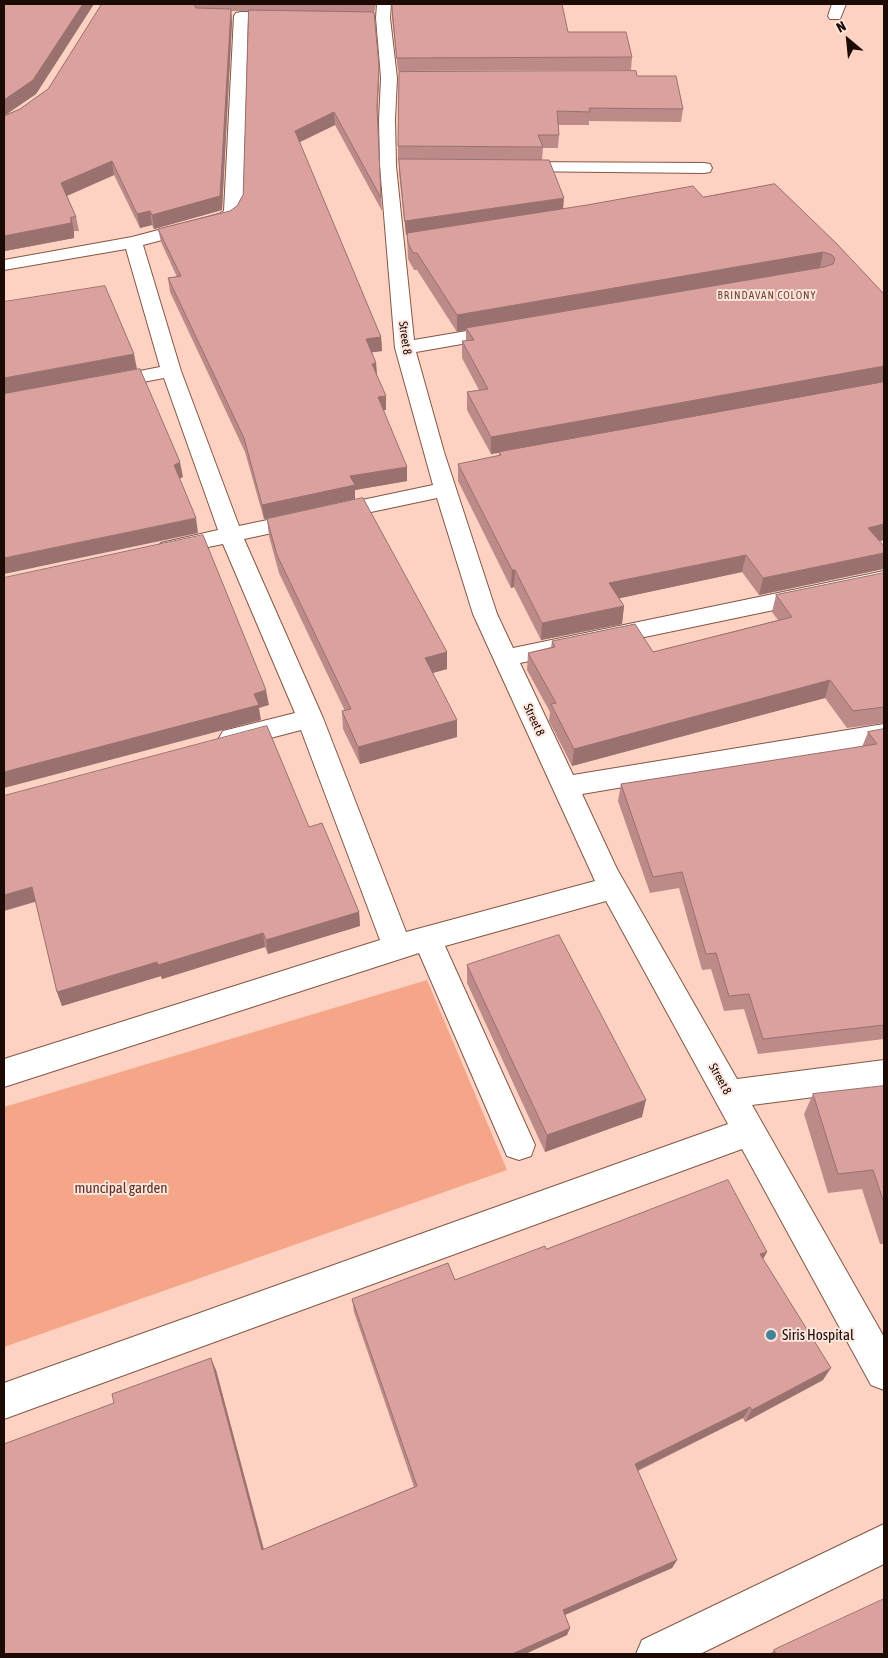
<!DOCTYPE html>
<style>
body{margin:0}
#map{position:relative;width:888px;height:1658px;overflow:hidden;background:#fed2c2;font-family:"Asap Condensed",sans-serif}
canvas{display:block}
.frame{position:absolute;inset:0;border:5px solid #1c0b05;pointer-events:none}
.north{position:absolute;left:823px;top:15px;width:50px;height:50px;-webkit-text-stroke:4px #fbe5dd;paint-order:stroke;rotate:332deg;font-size:14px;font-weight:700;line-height:20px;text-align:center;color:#1c0b05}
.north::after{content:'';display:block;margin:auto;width:18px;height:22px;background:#1c0b05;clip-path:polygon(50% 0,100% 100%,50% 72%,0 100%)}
</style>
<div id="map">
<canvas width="888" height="1658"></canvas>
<div class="frame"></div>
<div class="north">N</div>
</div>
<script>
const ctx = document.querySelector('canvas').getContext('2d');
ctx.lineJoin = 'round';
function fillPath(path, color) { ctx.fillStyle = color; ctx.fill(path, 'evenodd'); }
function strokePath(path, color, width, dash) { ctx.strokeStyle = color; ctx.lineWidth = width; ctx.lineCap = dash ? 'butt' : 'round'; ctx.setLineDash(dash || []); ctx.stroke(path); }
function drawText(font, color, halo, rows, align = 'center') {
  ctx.font = font + ' "Asap Condensed",sans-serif'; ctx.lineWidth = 4; ctx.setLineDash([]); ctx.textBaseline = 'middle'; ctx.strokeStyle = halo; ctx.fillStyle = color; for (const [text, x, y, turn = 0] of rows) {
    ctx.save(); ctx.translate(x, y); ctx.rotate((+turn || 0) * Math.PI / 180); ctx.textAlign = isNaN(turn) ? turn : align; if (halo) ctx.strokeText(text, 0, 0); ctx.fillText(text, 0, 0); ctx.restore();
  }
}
fillPath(new Path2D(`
 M427 980 507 1170 4 1347V1107Z`), '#f5a688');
const minor = new Path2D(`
 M377 4H391L390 18 397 78 395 120 396 166 414 340 502 325 509 327 512 331 509 335 502 337 416 352 444 452 497 614 513 648 884 571V587L520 663 573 775 884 724V743L582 794 617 869 737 1079 884 1060V1088L752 1105 884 1337V1390L871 1385 742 1149 4 1419V1383L728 1124 606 901 445 946 535 1145 531 1156 519 1160 507 1156 419 953 4 1087V1059L380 940 301 730 232 748 223 745 219 738 223 731 295 713 223 544 169 555 161 553 158 548 161 543 218 530 164 378 106 389 99 387 96 383 99 379 160 367 126 249 4 270V260L132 237 219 214 224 211 234 16 236 13 241 12 291 13 293 16 291 19 286 20H248L243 208 237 218 231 222 143 245 181 371 239 526 433 485 395 348 380 166 379 120 381 78 376 18ZM437 498 473 614 595 881 406 932 323 718 244 539Z
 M832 4H846L840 19H830L828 16Z
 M516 162 704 163 710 164 712 168 710 172 704 173 510 171 508 167 510 163Z
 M884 1524V1564L700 1654H636L642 1640Z`);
strokePath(minor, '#845645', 2);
fillPath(minor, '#fff');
fillPath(new Path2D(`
 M4 4H94L36 94 4 115 20 109 48 89 102 4H376L374 12 379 78 377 118 382 211 335 125 299 142 381 337 382 351 372 352 376 363 377 375 386 410H383L407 481 355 490V499L264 519 245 452 170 292 168 278 177 277 161 242 158 229 230 211 237 206 243 195 249 11H231L232 22 222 210 154 229 152 225 140 228 114 175 67 196 76 217 79 231H74V238L5 251V253H4Z
 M392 4 568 32 632 57 631 70 398 71 392 18Z
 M637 76 683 109 681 122 589 121V125H558L559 135 558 148H543L542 160 398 159V146Z
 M399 159 564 209 703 197 775 184 884 294V540L880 541 883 569 759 595 742 572 619 598 624 606 622 624 541 640 514 587 511 588 458 481V464L499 456V453L491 454 467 410V392L479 390 462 358V341H466V330L457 332 417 270H414L408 259 407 235H406L399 173Z
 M267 519 447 652V669L433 673 457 737 360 764 343 729 342 711H345L279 573 269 536Z
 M884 573V723L847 728 825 698 572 766 549 721 550 712 527 670 528 653 551 647 552 641 653 652 778 620 772 612 776 595Z
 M884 729V1039L758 1054 744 1009 724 1011 711 969 702 970 679 888 650 893 618 801 621 784 862 747 868 732Z
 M4 796 309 827 359 912 360 926 268 954 265 947 162 979 161 976 62 1006 57 992 36 901Z
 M467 965 642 1117 545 1152 467 983Z
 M884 1086V1244H880L862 1189 828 1193 804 1114 813 1094Z
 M546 1249 763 1260 823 1380 745 1422 743 1418 638 1471 677 1560 672 1568 565 1615 570 1628 567 1635 525 1654H4L216 1370 264 1549 414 1487 354 1312 352 1299 455 1280Z
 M774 1650 884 1654H770Z`), '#bb8a89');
fillPath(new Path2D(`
 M83 4H94L36 94 4 116V100Z
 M231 9 232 22 222 210 154 229 152 215Z
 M379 66V78L377 120V107Z
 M334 112 335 125 296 144 295 131Z
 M112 161 114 175 64 197 61 183Z
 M564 198 563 211 406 235 405 221Z
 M150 211 152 225 140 228 137 214Z
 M71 217 74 231V238L5 251V253H4V236Z
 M823 252 820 268 466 328V330L457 332V315Z
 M381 337 382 351 367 353 366 339Z
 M134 354 137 369 4 394V378Z
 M376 363 377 377 372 364Z
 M884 366V382L491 454V437Z
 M386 396V410L379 411 378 397Z
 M180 462 183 477 177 480 174 465Z
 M407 467V481L355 490V499L264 519 262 505 350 476Z
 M196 518 198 533 4 574V558Z
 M884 524V540L863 545 868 528Z
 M884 553V567L883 569 759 595 763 578Z
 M746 555 742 572 607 601 609 583Z
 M512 570H515L514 587 511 588Z
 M624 606 622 624 541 640 542 623Z
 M447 652V669L425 675V658Z
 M830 680 825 698 572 766 574 749Z
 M266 690 269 705 259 708 261 720 4 788V772Z
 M457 720V737L360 764 358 747Z
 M32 887 38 901 4 911V895Z
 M359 912 360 926 268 954 266 940Z
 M263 933 265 947 162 979 158 965Z
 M157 962 161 976 62 1006 57 992Z
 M646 1100 642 1117 545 1152 547 1135Z
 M767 1252 760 1265V1254Z
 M211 1358 216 1370 266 1559 262 1550Z
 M831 1368 823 1380 745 1422 752 1410Z
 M750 1407 743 1418 630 1474 635 1464Z
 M677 1560 672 1568 560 1617 563 1610Z
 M570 1628 567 1635 525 1654H512Z`), '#99716f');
const building = new Path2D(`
 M4 4H83L33 80 4 100Z
 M102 4H194L196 8 231 9 220 196 152 215 150 211 137 214 112 161 61 183 76 217H71V223L4 236V116L20 109 48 89Z
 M392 4H562L568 32H626L632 57 397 58Z
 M249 10 374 12 379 66 377 107 381 198 334 112 295 131 381 337 366 339 376 363 372 364 386 396 378 397 407 467 350 476 355 485 262 505 244 438 168 278 181 276 158 229 230 211 237 206 243 195Z
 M636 71 637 76H676L683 109 589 108 590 112 557 111 559 135H538L543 147 398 146 399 72Z
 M399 159 549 160 564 198 405 221Z
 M775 184 837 244 884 294V366L491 437 467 392 488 389 462 341 474 340 466 328 824 267 833 264 835 259 832 255 823 252 457 315 417 253H413L408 243 407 233 587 205 693 186 703 197Z
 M105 286 134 354 4 378V302Z
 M140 369 180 462 174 465 196 518 4 558V394Z
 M884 382V524L868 528 884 546V553L763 578 746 555 609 583 624 606 542 623 515 570H512L458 464 501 455 499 452Z
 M363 498 447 652 425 658 457 720 358 747 342 711 351 709 277 555 267 519Z
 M203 535 266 690 254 694 259 705 4 772V578Z
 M884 573V707L853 711 830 680 574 749 551 704 556 703 528 653 555 647 552 641 635 624 653 652 792 617 776 595Z
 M267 726 309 827 322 823 359 912 266 940 263 933 158 965 157 962 57 992 32 887 4 895V796Z
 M884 729V1025L763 1039 749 994 729 996 716 953 706 954 682 872 653 877 621 784 877 744 868 732Z
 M559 935 646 1100 547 1135 467 965Z
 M884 1086V1203L873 1170 838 1174 813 1094Z
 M728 1180 767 1252 760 1254 831 1368 752 1410 750 1407 635 1464 677 1560 563 1610 570 1628 512 1654H4V1444L114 1403 112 1394 211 1358 262 1550 417 1486 352 1299 448 1263 455 1280 545 1246 546 1249Z
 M884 1599V1654H776L774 1650Z`);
fillPath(building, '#daa19f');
strokePath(building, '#99716f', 1);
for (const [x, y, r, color] of [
 [771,1335,6,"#448397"]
]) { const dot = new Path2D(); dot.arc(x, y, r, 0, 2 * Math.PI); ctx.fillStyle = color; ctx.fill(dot); strokePath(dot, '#fbe5dd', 2); }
ctx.letterSpacing = '1px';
drawText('11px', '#6f4332', '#fbe5dd', [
 ["BRINDAVAN COLONY",767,296]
]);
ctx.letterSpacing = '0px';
drawText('12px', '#1c0b05', '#fbe5dd', [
 ["Street 8",405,338,82],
 ["Street 8",534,720,65],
 ["Street 8",720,1079,61]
]);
drawText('15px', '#612f1c', '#fbe5dd', [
 ["muncipal garden",121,1188]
]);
drawText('15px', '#1c0b05', '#fbe5dd', [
 ["Siris Hospital",782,1335]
], 'left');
</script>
